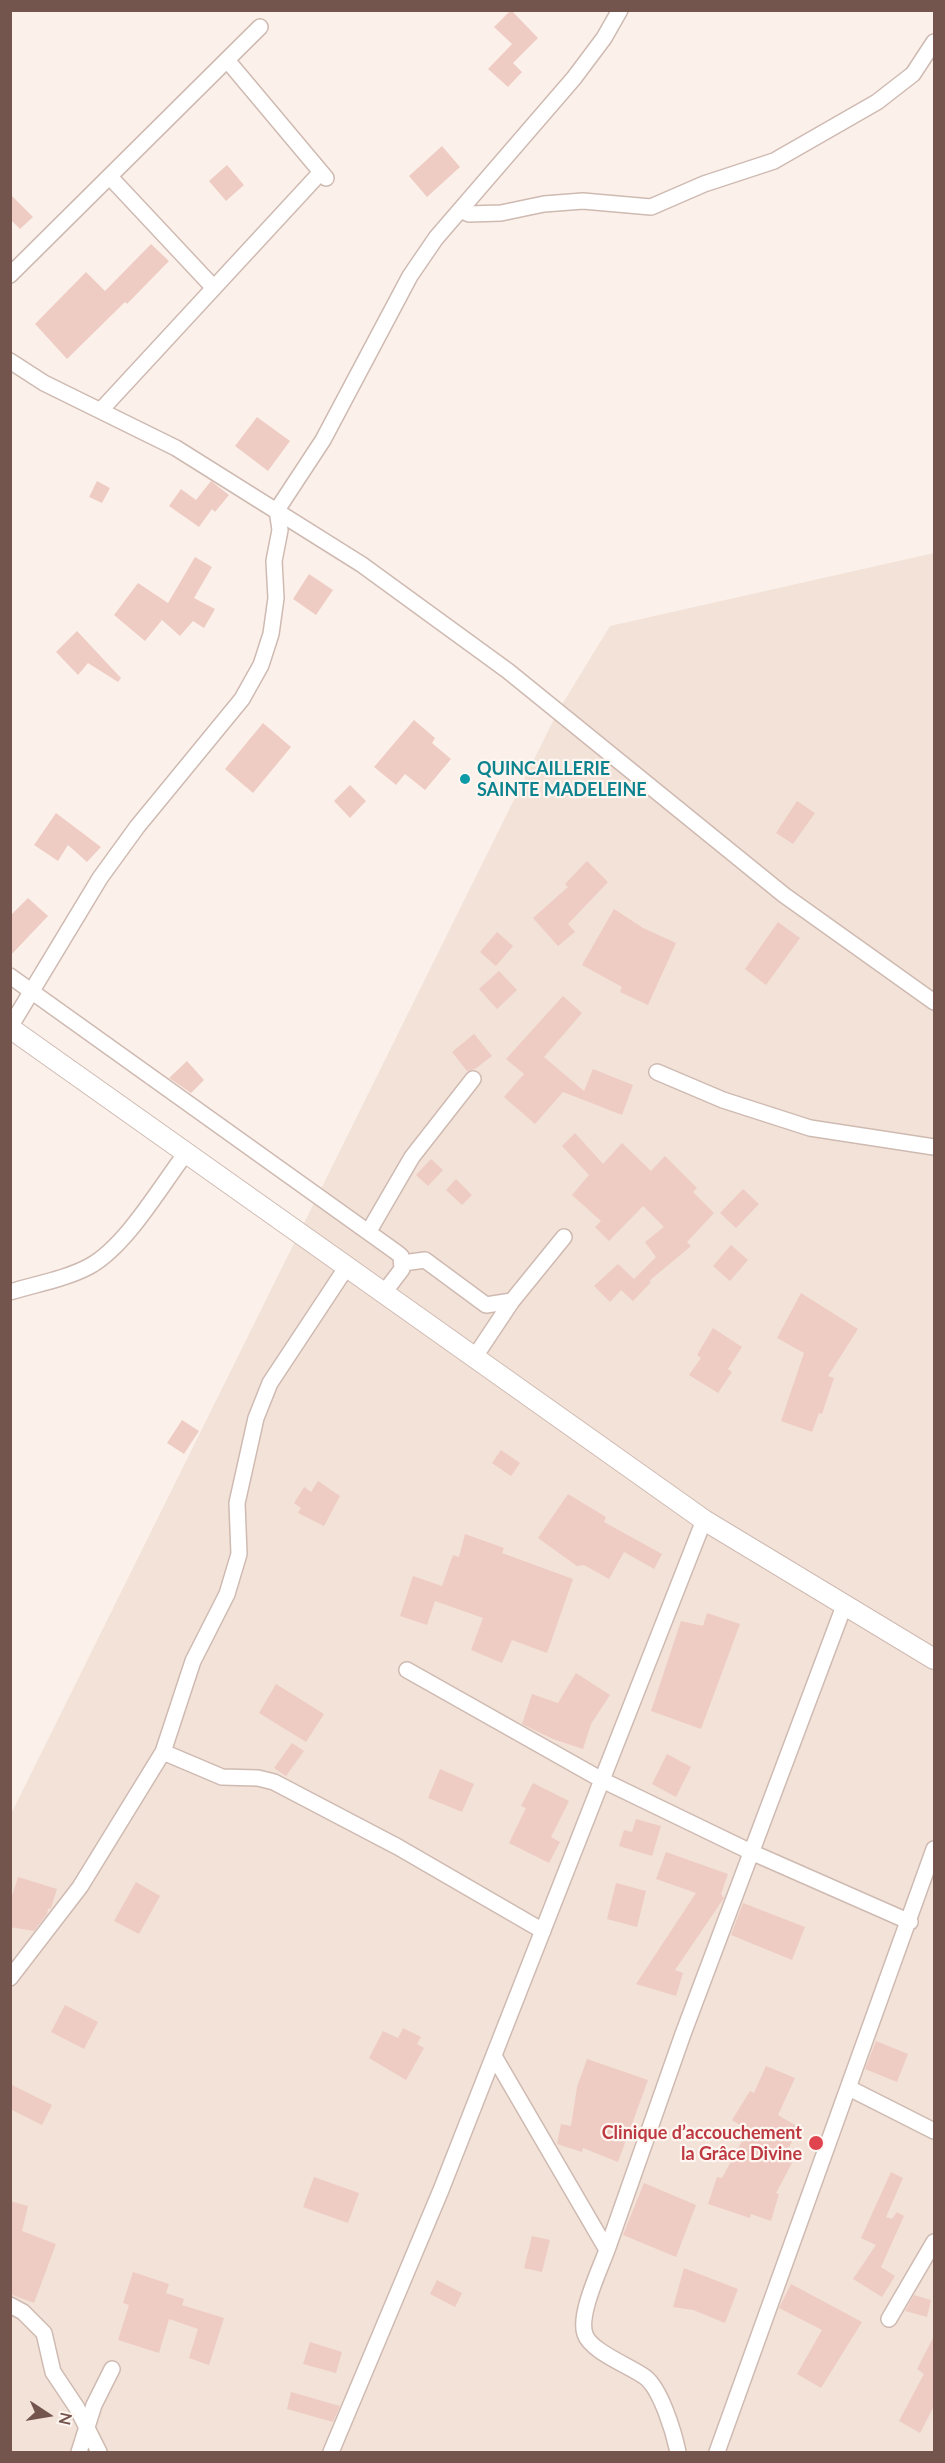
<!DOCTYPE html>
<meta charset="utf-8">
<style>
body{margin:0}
#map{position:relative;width:945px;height:2463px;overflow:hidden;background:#fbf1ea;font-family:Lato,sans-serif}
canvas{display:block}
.frame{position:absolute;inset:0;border:12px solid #74554e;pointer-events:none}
.north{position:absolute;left:18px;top:2385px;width:60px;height:60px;-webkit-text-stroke:4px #fef6f0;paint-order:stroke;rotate:102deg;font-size:16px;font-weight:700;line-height:24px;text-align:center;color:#74554e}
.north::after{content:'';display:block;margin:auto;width:21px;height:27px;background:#74554e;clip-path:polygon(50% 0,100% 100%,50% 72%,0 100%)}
</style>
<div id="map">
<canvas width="945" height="2463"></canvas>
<div class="frame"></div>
<div class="north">N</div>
</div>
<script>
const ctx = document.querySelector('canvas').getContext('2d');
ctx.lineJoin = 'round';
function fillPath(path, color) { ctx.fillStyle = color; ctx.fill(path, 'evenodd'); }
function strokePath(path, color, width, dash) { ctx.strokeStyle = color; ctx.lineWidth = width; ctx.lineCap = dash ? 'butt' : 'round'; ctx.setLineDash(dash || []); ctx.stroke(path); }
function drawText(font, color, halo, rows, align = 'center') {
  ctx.font = font + ' Lato,sans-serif'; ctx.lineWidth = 4.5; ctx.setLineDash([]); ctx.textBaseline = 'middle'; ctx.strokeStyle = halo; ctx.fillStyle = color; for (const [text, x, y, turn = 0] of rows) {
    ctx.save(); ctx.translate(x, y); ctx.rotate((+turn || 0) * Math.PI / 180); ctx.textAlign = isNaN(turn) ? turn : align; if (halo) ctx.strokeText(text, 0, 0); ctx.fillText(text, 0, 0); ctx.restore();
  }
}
fillPath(new Path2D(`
 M934 553V2452H11L10 1816 558 711 610 626Z`), '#f2e2d8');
fillPath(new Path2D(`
 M511 10 538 38 513 63 522 72 508 87 488 69 512 44 494 27Z
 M442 146 460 167 427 197 409 176Z
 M227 165 244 185 226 201 209 181Z
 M10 194 33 217 20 229 10 219Z
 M151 244 169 261 127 304 125 302 67 359 35 324 86 272 105 291Z
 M257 417 290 441 268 471 235 446Z
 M97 481 110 488 102 503 89 497Z
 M211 481 229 495 215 512 212 509 199 527 169 506 181 489 196 500Z
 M195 557 212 567 194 598 215 609 204 628 193 621 180 636 162 620 145 641 114 615 138 583 168 603Z
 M309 574 333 590 316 615 293 599Z
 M77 631 121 678 118 682 88 663 78 675 56 652Z
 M414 720 435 738 432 743 451 759 425 790 405 774 396 785 374 767Z
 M263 723 291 747 253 793 225 769Z
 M350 785 366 801 350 818 334 801Z
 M797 801 815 813 793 844 776 833Z
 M56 813 101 847 87 862 68 845 58 861 34 845Z
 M587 861 608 882 568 924 575 932 558 946 533 918 568 887 565 884Z
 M28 898 48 916 10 956V916Z
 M614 909 643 928 676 943 648 1005 620 992 622 987 582 965Z
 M778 922 800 938 766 985 745 969Z
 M497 932 513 946 496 966 480 952Z
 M499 971 517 990 497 1009 479 989Z
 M563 996 582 1013 544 1057 584 1091 593 1069 633 1085 622 1115 563 1092 535 1124 504 1097 524 1074 506 1059Z
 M474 1034 492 1056 475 1069 467 1071 452 1052Z
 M187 1061 204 1080 191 1093 169 1078Z
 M575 1133 603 1164 622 1143 651 1171 665 1156 697 1188 693 1192 714 1213 687 1242 691 1246 649 1281 651 1282 633 1301 621 1290 610 1302 594 1286 618 1264 634 1279 656 1257 645 1242 664 1227 643 1206 609 1241 595 1227 601 1221 572 1195 589 1175 562 1146Z
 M431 1159 443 1170 428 1186 416 1175Z
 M456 1179 472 1195 462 1205 446 1190Z
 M743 1189 759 1204 736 1228 720 1213Z
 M731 1245 748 1260 730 1281 713 1266Z
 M801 1293 858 1329 828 1376 834 1378 822 1414 819 1413 812 1432 781 1421 804 1353 777 1338Z
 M713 1328 742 1347 728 1369 732 1372 718 1393 689 1375 701 1358 697 1355Z
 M182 1420 199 1431 184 1454 167 1443Z
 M501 1450 520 1463 511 1476 492 1463Z
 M318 1481 340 1496 324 1526 298 1513 301 1508 294 1503 304 1487 311 1492Z
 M568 1494 606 1517 604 1522 662 1554 654 1569 624 1552 609 1579 584 1565 577 1566 538 1538Z
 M465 1534 504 1548 502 1553 573 1579 547 1653 512 1640 502 1663 471 1650 483 1618 435 1601 427 1625 400 1616 413 1576 442 1586 453 1555 459 1557Z
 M707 1613 740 1624 701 1729 651 1711 681 1621 703 1626Z
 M576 1673 610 1695 591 1724 583 1749 553 1739 522 1724 532 1694 558 1703Z
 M276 1684 324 1714 306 1742 259 1713Z
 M292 1743 304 1751 286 1776 274 1768Z
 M667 1754 691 1767 676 1797 652 1784Z
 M440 1769 474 1784 462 1812 428 1798Z
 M533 1783 569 1801 551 1837 560 1842 549 1863 509 1843 526 1808 521 1806Z
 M636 1819 661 1826 652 1856 619 1846 624 1830 632 1832Z
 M666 1852 728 1874 721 1894 724 1898 675 1970 683 1973 676 1996 636 1984 696 1893 656 1879Z
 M18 1877 57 1889 51 1908 48 1909 47 1914 34 1931 10 1927V1902Z
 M136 1882 160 1896 139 1934 114 1921Z
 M616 1883 646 1891 637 1927 607 1919Z
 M743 1903 805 1927 792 1960 731 1935Z
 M65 2005 98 2022 84 2049 51 2032Z
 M403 2028 421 2037 417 2044 424 2048 406 2080 369 2058 383 2031 398 2038Z
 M876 2041 908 2054 897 2082 865 2069Z
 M587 2059 648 2080 618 2162 583 2148 582 2152 557 2144 561 2124 571 2126 577 2087Z
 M766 2066 795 2078 778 2115 800 2128 784 2156 793 2161 776 2193 779 2194 771 2221 751 2214 750 2218 708 2204 717 2177 722 2178 748 2130 732 2120 750 2091 754 2093Z
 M10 2084 52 2105 42 2125 10 2109Z
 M891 2172 903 2178 886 2217 892 2219 897 2212 904 2216 881 2267 895 2276 882 2297 853 2279 876 2245 861 2238Z
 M314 2177 359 2193 348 2223 303 2207Z
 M644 2183 696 2205 676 2257 623 2235Z
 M10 2201 28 2206 22 2231 56 2244 34 2303 10 2294Z
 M532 2236 550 2240 542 2272 524 2268Z
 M684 2268 738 2289 725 2323 693 2310 673 2307Z
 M133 2272 169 2284 166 2293 184 2299 182 2305 224 2318 209 2365 189 2358 198 2329 169 2319 159 2353 118 2340 129 2305 123 2303Z
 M437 2280 462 2293 455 2307 430 2294Z
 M791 2284 862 2322 821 2388 797 2374 822 2330 779 2308Z
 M914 2295 931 2300 927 2317 905 2311Z
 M934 2336V2406L920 2433 899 2421 924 2374 917 2369Z
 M310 2342 342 2352 336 2373 303 2364Z
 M291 2392 340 2406 333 2422 287 2409Z`), '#efccc3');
const minor = new Path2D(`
 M227 60 326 178
 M110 177 214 288
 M460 210 469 214 501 213 544 204 583 201 651 207 704 184 774 161 877 102 913 74 934 42
 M10 275 260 27
 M10 361 44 383 176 448 361 564 508 671 784 895 934 1002
 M101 410 321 172
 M10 976 396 1252 401 1256 402 1269 383 1294
 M10 1027 100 878 137 827 242 699 261 665 271 634 276 598 274 561 280 530 277 510 323 440 410 276 436 238 574 78 604 38 620 10
 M657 1072 723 1100 810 1128 934 1147
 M369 1231 412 1157 473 1079
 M403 1263 425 1260 486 1305 512 1301 564 1237
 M10 1292C36 1284 66 1279 90 1266 127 1245 160 1187 186 1153
 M474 1358 512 1301
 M407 1670 602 1780 751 1852 910 1922
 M163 1752 222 1777 258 1778 274 1782 398 1847 543 1931
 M10 1978 80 1887 163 1752 193 1661 227 1594 239 1554 237 1503 256 1418 270 1383 346 1268
 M494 2056 607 2250C600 2269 578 2315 585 2334 590 2351 630 2366 645 2377 661 2389 674 2433 678 2452
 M849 2088 934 2131
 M607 2250 683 2034 844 1606
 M10 2305 23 2312 44 2333 53 2372 77 2408 99 2452
 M889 2319 934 2242
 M79 2452 94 2405 112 2369
 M331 2452 441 2190 704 1520
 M717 2452 934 1849`);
const tertiary = new Path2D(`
 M10 1028 704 1520 934 1659`);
strokePath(minor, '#cfbab2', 18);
strokePath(tertiary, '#cfbab2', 22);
strokePath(minor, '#fff', 15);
strokePath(tertiary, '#fff', 20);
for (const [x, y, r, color] of [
 [465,779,6,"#0f9aa8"],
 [816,2143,8,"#e0444e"]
]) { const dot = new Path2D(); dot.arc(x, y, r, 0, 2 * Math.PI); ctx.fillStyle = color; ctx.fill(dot); strokePath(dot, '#fef6f0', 2); }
drawText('bold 18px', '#0d838f', '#fef6f0', [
 ["QUINCAILLERIE",477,769],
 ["SAINTE MADELEINE",477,790]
], 'left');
drawText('bold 18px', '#be3a42', '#fef6f0', [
 ["Clinique d’accouchement",802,2133],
 ["la Grâce Divine",802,2154]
], 'right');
</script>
